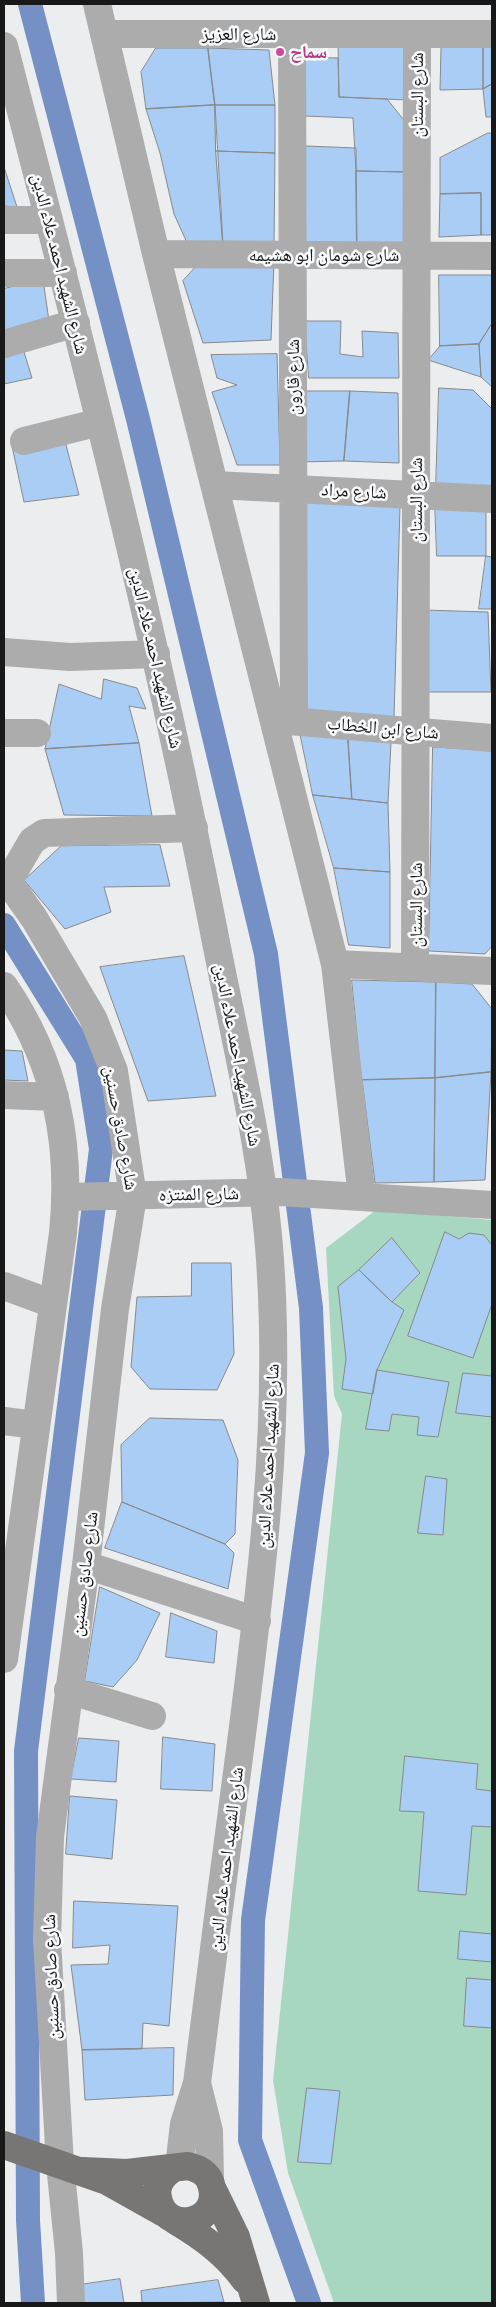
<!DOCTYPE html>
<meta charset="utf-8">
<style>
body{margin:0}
#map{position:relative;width:496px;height:2307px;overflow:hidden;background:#ecedee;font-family:"Exo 2",sans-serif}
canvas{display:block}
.frame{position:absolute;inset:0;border:5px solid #181819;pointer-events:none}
</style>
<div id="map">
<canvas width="496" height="2307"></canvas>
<div class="frame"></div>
</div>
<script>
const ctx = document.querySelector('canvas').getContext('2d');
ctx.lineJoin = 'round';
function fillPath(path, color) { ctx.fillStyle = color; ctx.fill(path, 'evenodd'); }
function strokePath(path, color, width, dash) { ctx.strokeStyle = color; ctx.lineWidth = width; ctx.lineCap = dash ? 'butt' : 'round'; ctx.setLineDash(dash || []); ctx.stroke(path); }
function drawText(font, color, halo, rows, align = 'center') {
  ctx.font = font + ' "Exo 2","Noto Naskh Arabic",sans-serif'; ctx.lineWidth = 5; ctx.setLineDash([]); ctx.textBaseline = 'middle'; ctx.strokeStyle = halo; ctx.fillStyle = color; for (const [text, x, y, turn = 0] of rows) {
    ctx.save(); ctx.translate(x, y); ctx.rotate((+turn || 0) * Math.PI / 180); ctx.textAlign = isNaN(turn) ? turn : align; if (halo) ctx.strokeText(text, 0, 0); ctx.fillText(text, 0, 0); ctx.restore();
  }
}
fillPath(new Path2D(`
 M376 1210 492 1220V2303H334L288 2173 273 2080 342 1414 334 1396 326 1248Z`), '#a8d7c1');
strokePath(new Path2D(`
 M30 4 138 419 266 954 311 1308 317 1453 253 1920 250 2140 309 2303
 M4 925 87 1059 101 1149 26 1751 28 2220 33 2303`), '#7590c5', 24);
const building = new Path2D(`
 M408 41 407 100 339 97 338 42Z
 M492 46V84L483 89V47Z
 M483 47V89L440 90 441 48Z
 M156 48H208L215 105 146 109 141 72Z
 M208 48 269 50 275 105H215Z
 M298 57 338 58 339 97 387 99 407 124 408 172 356 171 353 118 305 116Z
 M492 84V117H486L483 89Z
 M215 105H275V153L216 151Z
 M215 105 223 244 188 245 174 214 160 153 146 109Z
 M488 133H492V235H481V193L440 194V158Z
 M306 146 356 148 357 248 301 247Z
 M216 151 275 153 274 246 223 244Z
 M4 167 17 207 4 206Z
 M356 171 408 172 410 245 357 248Z
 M481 193V235L439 237 440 194Z
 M201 261H274L271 340 203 343 183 281Z
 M439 275H492V323L479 344 440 346Z
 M43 279 49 321 4 333V289Z
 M305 321H341L340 354 363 357 362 331 398 333 399 378H309Z
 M492 324V387L481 377 479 344Z
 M21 342 32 378 4 384V346Z
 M479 344 481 377 428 360 440 346Z
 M277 354 280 465H237L212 392 237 385 217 378 211 355Z
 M439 388 473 390 492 409V488L436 489Z
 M299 391H350L344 461 299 462Z
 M350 391 398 393 399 463 344 461Z
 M65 441 79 495 24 502 12 446Z
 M300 500 400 506 394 718 299 709Z
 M435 502 486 505V556H437Z
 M486 556 492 557V609H479Z
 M424 610 488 612 491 692H425Z
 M104 679 137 688 146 709 129 706 139 743 45 749 59 684 101 699Z
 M299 728 348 738 352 799 313 795Z
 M348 738 391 742 388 803 352 799Z
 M139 743 152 816 64 815 45 749Z
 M433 747 492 750V946L485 954 429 951Z
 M313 795 388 803 390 872 334 868Z
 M160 845 170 886 104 887 111 912 65 929 24 880 61 846Z
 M334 868 390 872V948L349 945Z
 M184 956 216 1096 148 1101 100 967Z
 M352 980 436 982 435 1078 362 1080Z
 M436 982 472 984 492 1009 491 1072 435 1078Z
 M4 1050 22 1051 28 1081 4 1080Z
 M491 1072 485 1180 434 1182 435 1078Z
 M435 1078 434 1182 375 1183 362 1080Z
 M445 1232 459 1239 469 1233 484 1235 492 1245V1304L473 1358 408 1336Z
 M392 1238 420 1273 392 1302 359 1270Z
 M192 1263H231L234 1354 217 1390 150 1389 131 1367 137 1297 191 1296Z
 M359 1270 392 1302 404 1310 377 1370 373 1394 342 1389 346 1359 338 1287Z
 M377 1370 449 1382 438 1437 417 1435 419 1417 392 1414 389 1431 366 1429Z
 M463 1373 492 1376V1417L456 1413Z
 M150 1418 223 1420 238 1460 235 1534 225 1544 122 1502 121 1445Z
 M426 1476 447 1479 443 1535 418 1533Z
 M122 1502 225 1544 234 1553 228 1589 105 1548Z
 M100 1587 160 1613 137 1660 113 1687 85 1681Z
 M171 1613 217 1631 214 1663 166 1657Z
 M163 1737 215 1744 212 1791 161 1789Z
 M79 1738 119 1741 116 1782 71 1779Z
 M405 1756 478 1764 476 1789 492 1791V1827L472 1826 466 1895 418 1891 424 1812 400 1811Z
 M70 1796 117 1800 112 1859 66 1854Z
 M74 1901 178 1906 169 2026 143 2023 142 2049 82 2050 71 1965 108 1964 110 1945 73 1948Z
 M460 1931 492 1934V1962L458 1959Z
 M467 1978 492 1980V2028L464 2026Z
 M174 2048 173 2095 85 2100 82 2050Z
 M307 2088 340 2091 331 2164 298 2162Z
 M120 2279 124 2303H83L79 2285Z
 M218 2280 224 2302 142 2303 141 2291Z`);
fillPath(building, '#a9cdf5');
strokePath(building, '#88898a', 1);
strokePath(new Path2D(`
 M97 4 156 254 335 964 362 1197
 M105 34H492
 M292 34 294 720
 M4 46C80 338 155 630 213 927 235 1042 265 1158 271 1276 280 1432 261 1587 241 1742 226 1856 211 1969 197 2083L184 2124 179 2167
 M4 220H49
 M156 254 492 256
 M4 273H63
 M4 344 76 323
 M24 441 100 422
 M215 485 492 499
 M4 652 70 657 156 654
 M277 720 492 738
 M4 733H37
 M4 876 34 918 93 1018 114 1071 133 1196 115 1309 86 1565 50 1837 47 1940 60 2164 69 2253 71 2303
 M8 882 32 841 44 833 194 828
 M335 964 492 971
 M415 967 417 34
 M4 986C56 1062 72 1143 63 1233L4 1659
 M4 1095 55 1097
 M66 1197 280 1192 492 1205
 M4 1286 53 1304
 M4 1421 36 1425
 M86 1565 257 1621
 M68 1690 152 1716
 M197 2083 209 2131 210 2181`), '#adacac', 28);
strokePath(new Path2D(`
 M4 2145 107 2181 164 2213
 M83 2171 127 2173 188 2166C199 2169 208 2173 211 2184 224 2222 166 2238 158 2198 155 2186 162 2176 172 2169
 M213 2190 236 2237 256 2303
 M176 2221C203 2237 226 2254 245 2280`), '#777675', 28);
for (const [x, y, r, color] of [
 [280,52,5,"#d1479c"]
]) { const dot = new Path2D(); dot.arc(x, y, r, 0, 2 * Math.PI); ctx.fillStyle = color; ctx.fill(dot); strokePath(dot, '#f9fafc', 2); }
drawText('18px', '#181819', '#f9fafc', [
 ["شارع العزيز",239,34],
 ["شارع البستان",417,95,-90],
 ["شارع شومان ابو هشيمه",324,255],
 ["شارع الشهيد احمد علاء الدين",60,264,76],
 ["شارع قارون",293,377,-90],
 ["شارع مراد",354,491,3],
 ["شارع البستان",416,500,-90],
 ["شارع الشهيد احمد علاء الدين",156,658,77],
 ["شارع ابن الخطاب",383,728,5],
 ["شارع البستان",416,905,-90],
 ["شارع الشهيد احمد علاء الدين",238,1055,79],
 ["شارع صادق حسنين",121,1128,80],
 ["شارع المنتزه",199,1194,-1],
 ["شارع الشهيد احمد علاء الدين",268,1456,-87],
 ["شارع صادق حسنين",84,1574,-83],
 ["شارع الشهيد احمد علاء الدين",226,1859,-83],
 ["شارع صادق حسنين",51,1977,-92]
]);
drawText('bold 18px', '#b23c85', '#f9fafc', [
 ["سماح",290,52]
], 'left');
</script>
